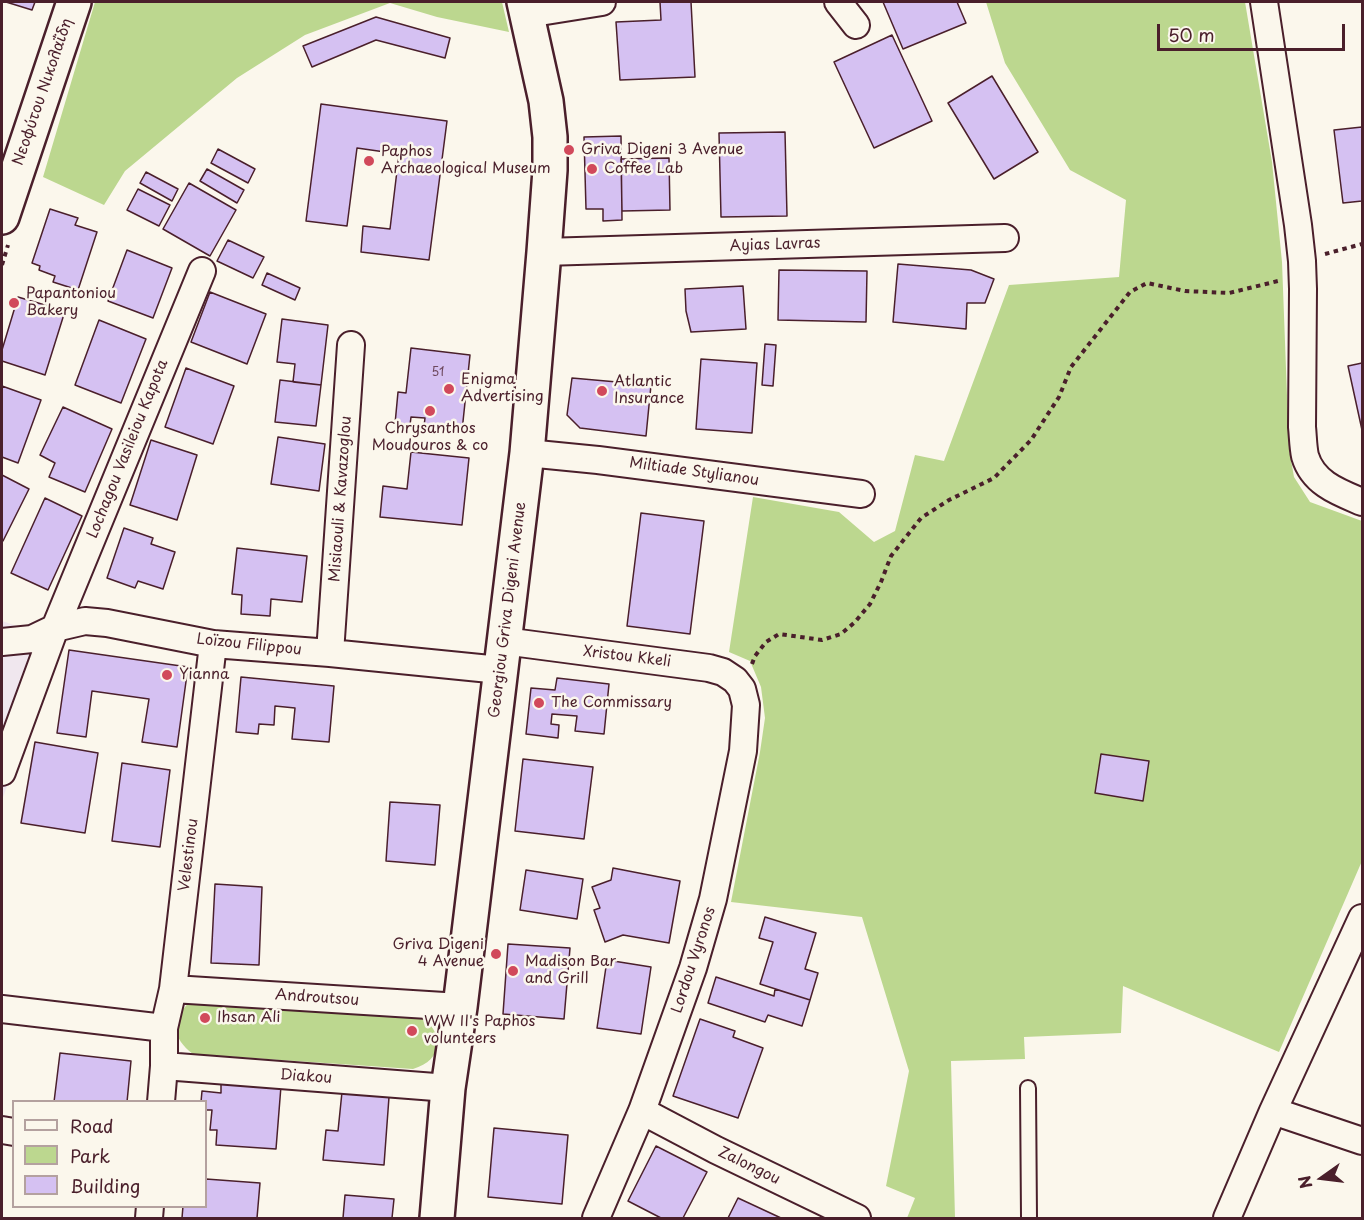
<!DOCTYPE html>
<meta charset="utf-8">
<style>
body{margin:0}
#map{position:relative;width:1364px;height:1220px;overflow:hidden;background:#fbf7ec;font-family:"Playpen Sans",sans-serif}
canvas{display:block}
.frame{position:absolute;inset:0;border:3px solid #4a1f2b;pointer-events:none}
.legend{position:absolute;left:12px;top:1100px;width:195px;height:108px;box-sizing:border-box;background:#fbf7ec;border:2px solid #b4a19f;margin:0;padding:8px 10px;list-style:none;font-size:18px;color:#4a1f2b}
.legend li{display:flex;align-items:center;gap:12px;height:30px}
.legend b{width:30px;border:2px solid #b4a19f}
.north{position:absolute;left:1292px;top:1148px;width:60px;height:60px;-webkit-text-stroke:4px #fbf7ec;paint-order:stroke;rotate:256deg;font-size:16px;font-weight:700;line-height:24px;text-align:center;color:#4a1f2b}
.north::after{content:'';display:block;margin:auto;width:21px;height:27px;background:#4a1f2b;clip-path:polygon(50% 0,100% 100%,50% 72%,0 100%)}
.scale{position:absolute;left:1157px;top:24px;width:188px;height:27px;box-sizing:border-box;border:3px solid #4a1f2b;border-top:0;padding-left:8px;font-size:18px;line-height:21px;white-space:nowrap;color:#4a1f2b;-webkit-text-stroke:4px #fbf7ec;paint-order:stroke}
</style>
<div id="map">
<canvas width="1364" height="1220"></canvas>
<div class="frame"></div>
<ul class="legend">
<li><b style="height:8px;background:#fbf7ec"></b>Road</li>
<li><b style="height:16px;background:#bcd78f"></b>Park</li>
<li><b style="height:16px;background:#d5c1f2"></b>Building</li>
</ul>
<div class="north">N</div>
<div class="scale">50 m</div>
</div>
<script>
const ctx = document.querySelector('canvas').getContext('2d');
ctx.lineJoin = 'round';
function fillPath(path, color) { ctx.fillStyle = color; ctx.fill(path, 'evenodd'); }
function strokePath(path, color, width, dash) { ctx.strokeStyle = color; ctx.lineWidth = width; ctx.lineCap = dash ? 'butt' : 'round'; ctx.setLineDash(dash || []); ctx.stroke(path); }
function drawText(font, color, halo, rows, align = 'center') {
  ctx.font = font + ' "Playpen Sans",sans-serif'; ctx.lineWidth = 5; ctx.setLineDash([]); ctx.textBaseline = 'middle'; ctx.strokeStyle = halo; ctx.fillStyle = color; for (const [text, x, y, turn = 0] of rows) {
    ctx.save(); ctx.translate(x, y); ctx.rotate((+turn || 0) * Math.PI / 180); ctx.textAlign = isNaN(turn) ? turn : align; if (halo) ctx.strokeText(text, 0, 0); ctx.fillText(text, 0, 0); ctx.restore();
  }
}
fillPath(new Path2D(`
 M2 621 62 641 2 800Z`), '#f0e7ee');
fillPath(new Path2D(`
 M95 2H502L509 32 437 17 390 3 305 35 237 78 125 171 104 205 43 177Z
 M986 2H1245L1272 162 1282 262 1289 449 1294 477 1310 502 1362 521V861L1279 1052 1123 986 1121 1033 1024 1037 1025 1059 951 1061 955 1218H907L915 1198 886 1186 909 1071 862 917 731 902 760 752 765 718 761 687 750 661 729 652 753 497 839 512 874 542 895 531 915 455 944 461 1009 285 1119 277 1126 200 1070 170 1005 63Z
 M190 1002 419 1015C445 1032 444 1060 413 1069L193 1054C172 1038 170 1020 190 1002Z`), '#bcd78f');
const building = new Path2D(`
 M6 2H35L32 10Z
 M660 2H691L695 77 620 80 616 22 661 20Z
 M883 2H957L966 23 903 49Z
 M376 17 450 38 445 58 376 40 312 67 303 46Z
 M892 35 932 121 874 148 834 62Z
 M992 76 1038 152 994 179 948 103Z
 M321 104 447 121 429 260 361 252 363 226 390 229 399 154 357 148 347 226 306 221Z
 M1362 127V201L1343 203 1334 130Z
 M785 132 787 216 721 217 719 133Z
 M621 136 622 220 603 221V209H586L584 137Z
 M218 149 255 169 248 183 211 163Z
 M669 158 670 210 622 211 621 159Z
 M207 169 244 190 237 203 200 181Z
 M146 172 178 189 172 201 140 183Z
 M189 183 236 210 210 256 163 229Z
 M138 189 170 205 159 226 127 210Z
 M50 209 78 218 75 225 97 232 78 290 53 282 55 276 39 270 40 266 32 263Z
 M228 240 264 257 253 278 217 261Z
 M127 250 172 268 153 318 108 301Z
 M898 264 971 270 994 279 985 303H967L966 329 893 322Z
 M779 270 867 271 866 322 778 320Z
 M267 273 300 288 295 300 262 285Z
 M743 286 746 329 691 332 686 311 685 289Z
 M210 292 266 314 247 364 191 342Z
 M18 297 65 311 45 375 2 361V350Z
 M282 319 328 325 321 385 293 382 295 364 277 362Z
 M99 320 146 339 121 403 75 385Z
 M765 344 776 345 773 386 762 385Z
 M411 348 470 355 462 431 424 426 425 418 411 417 410 425 395 424 398 392 406 393Z
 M701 359 757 363 752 433 696 429Z
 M1362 363V430L1348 366Z
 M186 368 234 386 213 444 165 427Z
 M572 378 651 385 646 436 580 428 567 415Z
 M280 380 321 385 316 426 275 422Z
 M2 386 41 400 18 463 2 457Z
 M63 407 112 429 85 492 49 477 55 463 40 455Z
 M278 437 325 444 319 491 271 484Z
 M151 440 197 455 177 520 130 505Z
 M411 452 469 458 462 525 380 517 383 486 407 489Z
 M2 475 29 489 3 541 2 540Z
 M45 498 82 516 48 590 11 573Z
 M641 513 704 521 690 634 627 626Z
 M124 528 153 538 151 544 175 552 163 589 138 581 135 588 107 578Z
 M237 548 307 556 302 602 271 599 270 616 241 614 242 595 232 594Z
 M69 650 188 667 177 747 142 742 149 699 92 691 86 737 57 733Z
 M241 677 334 686 329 742 292 739 295 708 275 706 274 725 259 724 258 734 236 732Z
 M557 678 609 684 604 734 575 731 577 716 552 714 551 724 559 725 558 738 526 734 531 688 555 690Z
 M35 742 98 753 85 833 21 823Z
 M1101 754 1149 761 1143 801 1095 793Z
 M523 759 593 767 584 839 515 831Z
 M122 763 170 770 160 847 112 841Z
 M390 802 440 805 435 865 386 861Z
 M613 868 680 881 669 943 623 935 605 942 594 910 600 908 592 887 611 880Z
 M526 870 583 879 577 919 520 910Z
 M215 884 262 887 259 965 211 963Z
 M765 917 816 933 805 969 818 973 810 1000 760 984 773 942 759 938Z
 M508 944 570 948 564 1019 503 1014Z
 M607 960 651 967 641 1034 597 1028Z
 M716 977 774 996 775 989 810 1000 802 1026 768 1015 765 1022 708 1003Z
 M700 1019 735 1031 733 1037 763 1048 738 1118 673 1096Z
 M60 1053 131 1061 127 1102H54Z
 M221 1081 281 1086 276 1149 216 1145 217 1130H210L212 1110H206V1102H201L202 1091 221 1093Z
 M342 1092 389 1097 384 1165 323 1160 326 1130 338 1131Z
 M494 1128 568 1135 562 1204 488 1197Z
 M656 1146 707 1172 683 1218H661L628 1201Z
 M206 1179 260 1183 257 1218H182L183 1206H206Z
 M345 1195 394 1199 392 1218H343Z
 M738 1198 781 1218H728Z`);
fillPath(building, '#d5c1f2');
strokePath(building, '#4a1f2b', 1.5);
const lane = new Path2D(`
 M1028 1088 1029 1218`);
const street = new Path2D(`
 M838 2 856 25
 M1264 2 1298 225 1302 261 1303 289 1302 427C1303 436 1303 447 1305 456 1313 483 1338 492 1362 502
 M527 14 602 2
 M544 252 1005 238
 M527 453 598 460 861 494
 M504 641 709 668 723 672 735 680 742 689 746 705 743 751 713 899 693 968 642 1111 596 1218
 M2 642 32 639 55 628 85 621 107 623 213 644 330 653 500 670
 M330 653 351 345
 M2 772 55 628 202 271
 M173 989 460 1007
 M2 1009 164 1028
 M164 1066 448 1088
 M161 1102 164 1066V1028L173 989 213 644
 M642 1111 716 1150 857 1218
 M1273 1111 1362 1141
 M2 1130 14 1132
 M149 1218 150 1206
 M1227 1218 1273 1111 1362 918`);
const secondary = new Path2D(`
 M2 217 74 2`);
const primary = new Path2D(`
 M437 1218 448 1088 460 1007 527 453 544 252 550 170V137L546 101 524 2`);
strokePath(lane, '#4a1f2b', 18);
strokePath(street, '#4a1f2b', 30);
strokePath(secondary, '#4a1f2b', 38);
strokePath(primary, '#4a1f2b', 38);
strokePath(new Path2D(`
 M1325 254 1362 244
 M2 265 8 245
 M752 664 755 656 766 642 779 634 822 640 841 634 855 622 870 604 881 582 891 556 921 518 949 500 994 478 1031 440 1059 397 1071 367 1130 292 1147 283 1185 291 1229 293 1278 281`), '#4a1f2b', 4, [4.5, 4.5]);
strokePath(lane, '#fbf7ec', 14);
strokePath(street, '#fbf7ec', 26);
strokePath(secondary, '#fbf7ec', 33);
strokePath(primary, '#fbf7ec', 33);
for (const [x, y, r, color] of [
 [569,150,6,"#d1495b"],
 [369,161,6,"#d1495b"],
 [592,169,6,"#d1495b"],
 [14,303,6,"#d1495b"],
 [449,389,6,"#d1495b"],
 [602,391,6,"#d1495b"],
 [430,411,6,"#d1495b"],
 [167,675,6,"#d1495b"],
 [539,703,6,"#d1495b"],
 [496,954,6,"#d1495b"],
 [513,971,6,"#d1495b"],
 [205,1018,6,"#d1495b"],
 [412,1031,6,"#d1495b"]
]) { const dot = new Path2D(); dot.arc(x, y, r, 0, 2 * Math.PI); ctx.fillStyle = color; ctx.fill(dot); strokePath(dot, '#fbf7ec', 2); }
drawText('12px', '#6d485d', null, [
 ["51",438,373]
]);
drawText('15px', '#4a1f2b', '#fbf7ec', [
 ["Νεοφύτου Νικολαΐδη",43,92,-71],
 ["Ayias Lavras",775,245,-2],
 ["Lochagou Vasileiou Kapota",128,449,-68],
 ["Miltiade Stylianou",694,472,8],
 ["Misiaouli & Kavazoglou",341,499,-86],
 ["Georgiou Griva Digeni Avenue",508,610,-83],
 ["Loïzou Filippou",249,645,6],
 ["Xristou Kkeli",627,657,7],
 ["Velestinou",189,855,-83],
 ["Lordou Vyronos",694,960,-72],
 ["Androutsou",317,998,4],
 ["Diakou",306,1077,4],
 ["Zalongou",749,1166,26]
]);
drawText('15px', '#4a1f2b', '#fbf7ec', [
 ["Griva Digeni 3 Avenue",581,150],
 ["Paphos",381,152],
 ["Archaeological Museum",381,169],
 ["Coffee Lab",604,169],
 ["Papantoniou",26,294],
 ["Bakery",26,311],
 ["Enigma",461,380],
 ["Advertising",461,397],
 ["Atlantic",614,382],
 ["Insurance",614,399],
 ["Chrysanthos",430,429,"center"],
 ["Moudouros & co",430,446,"center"],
 ["Yianna",179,675],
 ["The Commissary",551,703],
 ["Griva Digeni",484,945,"right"],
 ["4 Avenue",484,962,"right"],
 ["Madison Bar",525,962],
 ["and Grill",525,979],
 ["Ihsan Ali",217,1018],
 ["WW II's Paphos",424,1022],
 ["volunteers",424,1039]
], 'left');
</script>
